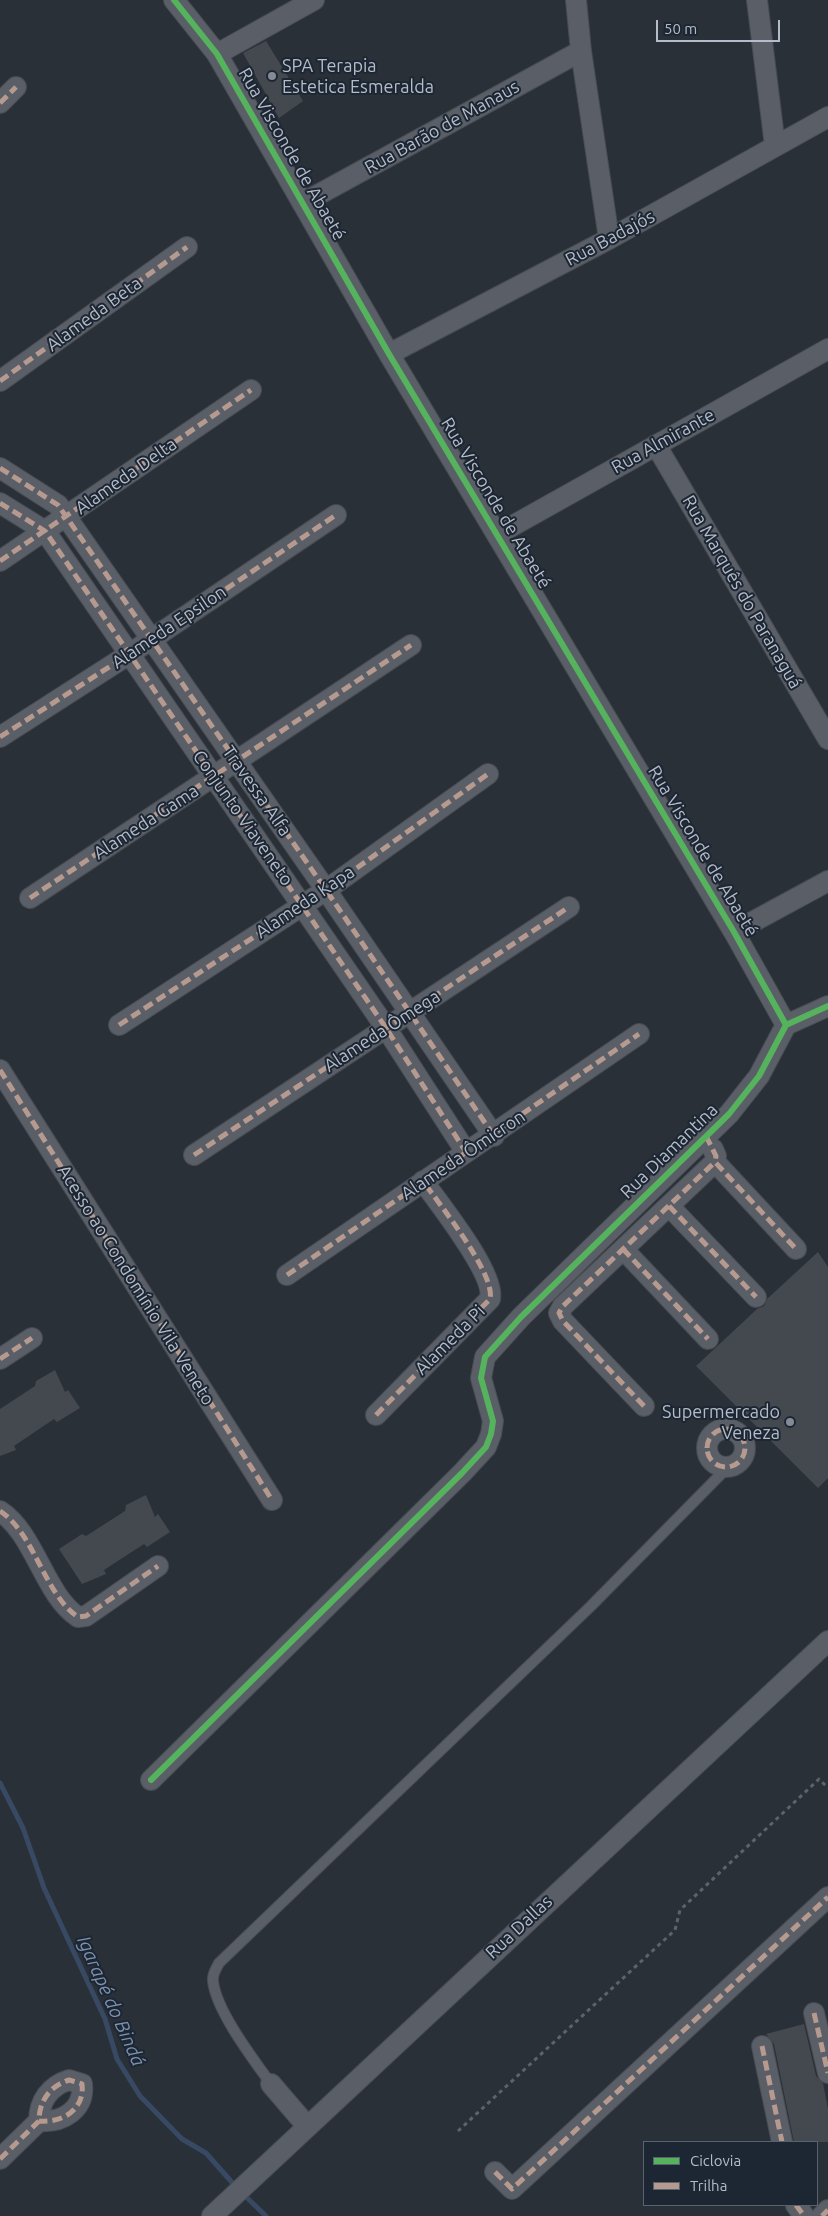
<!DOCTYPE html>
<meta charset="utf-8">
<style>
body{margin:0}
#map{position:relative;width:828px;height:2216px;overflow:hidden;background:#2a3038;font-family:Ubuntu,sans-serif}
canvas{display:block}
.legend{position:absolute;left:643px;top:2141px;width:175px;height:65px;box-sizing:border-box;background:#1d2633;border:1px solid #59626f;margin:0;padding:6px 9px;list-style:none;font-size:15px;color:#b4bcc9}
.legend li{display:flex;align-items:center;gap:10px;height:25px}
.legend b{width:25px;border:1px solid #59626f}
.scale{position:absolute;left:656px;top:20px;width:124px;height:22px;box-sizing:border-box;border:2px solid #b4bcc9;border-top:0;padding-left:6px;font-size:15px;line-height:18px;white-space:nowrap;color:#b4bcc9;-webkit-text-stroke:4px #1d2633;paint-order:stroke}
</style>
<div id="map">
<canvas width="828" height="2216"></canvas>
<ul class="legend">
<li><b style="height:6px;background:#56b35d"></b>Ciclovia</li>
<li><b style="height:6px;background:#b69a8f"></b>Trilha</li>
</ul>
<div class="scale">50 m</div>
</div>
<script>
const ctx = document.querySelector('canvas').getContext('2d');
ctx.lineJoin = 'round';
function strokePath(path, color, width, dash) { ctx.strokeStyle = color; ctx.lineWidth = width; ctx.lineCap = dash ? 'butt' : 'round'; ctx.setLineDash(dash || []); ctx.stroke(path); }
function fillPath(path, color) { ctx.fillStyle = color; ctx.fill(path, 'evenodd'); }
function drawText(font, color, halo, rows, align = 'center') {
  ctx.font = font + ' Ubuntu,sans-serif'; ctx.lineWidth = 4; ctx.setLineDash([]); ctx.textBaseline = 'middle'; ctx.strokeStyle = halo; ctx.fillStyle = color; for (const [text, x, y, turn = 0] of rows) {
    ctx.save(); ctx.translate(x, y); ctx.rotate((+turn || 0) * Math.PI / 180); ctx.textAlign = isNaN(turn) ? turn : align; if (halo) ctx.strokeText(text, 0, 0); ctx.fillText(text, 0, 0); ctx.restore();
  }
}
strokePath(new Path2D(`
 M0 1783 23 1828 44 1888 105 2019 117 2059 140 2096 182 2139 206 2153 237 2188
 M243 2194 266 2216`), '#384963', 5);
fillPath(new Path2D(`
 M266 41 303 101 279 118 243 53Z
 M818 1252 828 1267V1478L818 1488 696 1366 757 1309 764 1306 767 1299Z
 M55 1370 65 1392 68 1390 80 1408 57 1422 54 1419 14 1446 16 1450 0 1456V1409L35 1386 36 1381Z
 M146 1495 155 1517 158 1514 170 1532 147 1547 144 1544 104 1570 106 1574 82 1584 59 1549 82 1534 86 1536 125 1511 126 1505Z
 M804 2024 816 2076 823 2083 828 2109V2142H794L774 2044 766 2034Z`), '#444950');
const lane = new Path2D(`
 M271 2084C254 2060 216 2011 213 1981 212 1974 216 1969 219 1963L591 1606 728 1467`);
const street = new Path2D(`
 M174 0 217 54 389 354 734 932 786 1025
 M576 0 581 51 609 239
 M757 0 775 146
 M217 54 314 0
 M0 103 16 87
 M303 203 581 51
 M389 354 609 239 828 117
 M0 381 187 247
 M656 445 828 739
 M0 468 58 505 326 890 494 1136
 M0 503 45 531 386 1028 466 1152
 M498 534 828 349
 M0 561 251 390
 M0 737 131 653 336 515
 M30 898 411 645
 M734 932 828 881
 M119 1025 326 890 488 774
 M0 1070 272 1500
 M713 1149 716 1156 715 1162 796 1249
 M194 1155 569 907
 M669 1206 756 1297
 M623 1249 708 1339
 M287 1275 639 1034
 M0 1359 32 1338
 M644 1406 563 1321 559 1313 563 1306 715 1162
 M376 1415 490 1299C496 1274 439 1204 423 1181
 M707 1448a19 19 0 1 1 38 0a19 19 0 1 1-38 0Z
 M0 1511C35 1534 44 1594 78 1617L86 1616 158 1566
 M151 1780 462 1473 486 1447 491 1434 493 1421 481 1378 485 1357 521 1317 729 1114 759 1076 786 1025 828 1006
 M814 2013 828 2073
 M762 2046 782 2142
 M271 2084 307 2126
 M0 2159 39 2121C39 2101 50 2086 69 2080L82 2084C85 2110 62 2123 39 2121
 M495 2172 512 2189 828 1897
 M796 2205 804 2216
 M212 2216 828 1641
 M822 2216 828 2210`);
strokePath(lane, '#484c53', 12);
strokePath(street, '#484c53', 22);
strokePath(new Path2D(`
 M458 2131 675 1930 680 1910 819 1779 828 1788`), '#5d636a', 3, [4, 4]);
strokePath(lane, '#5a5e66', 10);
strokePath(street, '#5a5e66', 20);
strokePath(new Path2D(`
 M0 103 16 87
 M0 381 187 247
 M0 468 58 505 326 890 494 1136
 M0 503 45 531 386 1028 466 1152
 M0 561 251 390
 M0 737 131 653 336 515
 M30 898 411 645
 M119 1025 326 890 488 774
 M0 1070 272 1500
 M706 1136 716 1156 715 1162 796 1249
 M194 1155 569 907
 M669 1206 756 1297
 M623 1249 708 1339
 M287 1275 639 1034
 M0 1359 32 1338
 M644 1406 563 1321 559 1313 563 1306 715 1162
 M376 1415 490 1299C496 1274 439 1204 423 1181
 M707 1448a19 19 0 1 1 38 0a19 19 0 1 1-38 0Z
 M0 1511C35 1534 44 1594 78 1617L86 1616 158 1566
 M814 2013 828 2073
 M762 2046 782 2142
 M0 2159 39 2121C39 2101 50 2086 69 2080L82 2084C85 2110 62 2123 39 2121
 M495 2172 512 2189 828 1897
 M796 2205 804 2216
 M822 2216 828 2210`), '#b69a8f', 5, [10, 5]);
strokePath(new Path2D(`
 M174 0 217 54 389 354 734 932 786 1025
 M151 1780 462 1473 486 1447 491 1434 493 1421 481 1378 485 1357 521 1317 729 1114 759 1076 786 1025 828 1006`), '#56b35d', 6);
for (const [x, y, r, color] of [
 [272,76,5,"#848b96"],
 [790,1422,5,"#848b96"]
]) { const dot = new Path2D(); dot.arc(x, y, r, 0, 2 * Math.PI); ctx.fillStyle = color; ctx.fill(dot); strokePath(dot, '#1d2633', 2); }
drawText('18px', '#b4bcc9', '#1d2633', [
 ["SPA Terapia",282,66],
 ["Estetica Esmeralda",282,87],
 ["Supermercado",780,1412,"right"],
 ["Veneza",780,1433,"right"]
], 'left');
drawText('18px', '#b4bcc9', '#1d2633', [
 ["Rua Barão de Manaus",442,127,-29],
 ["Rua Visconde de Abaeté",292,154,60],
 ["Rua Badajós",610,238,-28],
 ["Alameda Beta",94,314,-36],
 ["Rua Almirante",663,441,-29],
 ["Alameda Delta",126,476,-35],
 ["Rua Visconde de Abaeté",496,503,59],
 ["Rua Marquês do Paranaguá",742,592,60],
 ["Alameda Epsilon",169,627,-34],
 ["Travessa Alfa",257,791,55],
 ["Conjunto Viaveneto",243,818,55],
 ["Alameda Gama",146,822,-33],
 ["Rua Visconde de Abaeté",703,851,59],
 ["Alameda Kapa",305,902,-34],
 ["Alameda Ômega",382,1031,-33],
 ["Rua Diamantina",669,1151,-44],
 ["Alameda Ômicron",463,1155,-34],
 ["Acesso ao Condomínio Vila Veneto",136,1285,58],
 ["Alameda Pi",450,1340,-45],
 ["Rua Dallas",519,1927,-43]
]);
drawText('italic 19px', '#7c92b1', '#1d2633', [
 ["Igarapé do Bindá",111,2001,66]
]);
</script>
